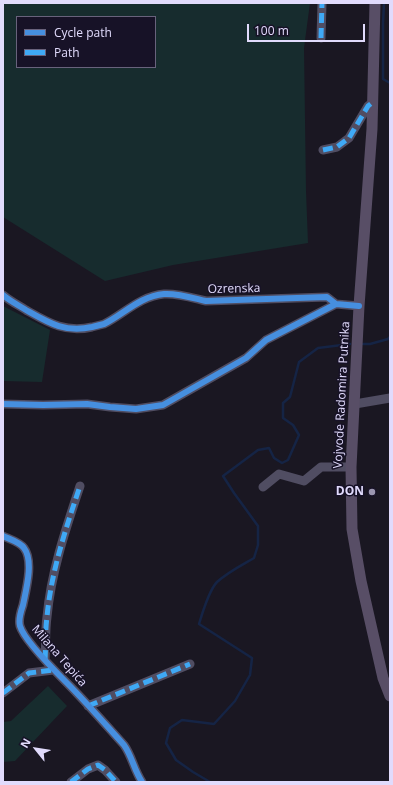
<!DOCTYPE html>
<meta charset="utf-8">
<style>
body{margin:0}
#map{position:relative;width:393px;height:785px;overflow:hidden;background:#1a1722;font-family:"Open Sans",sans-serif}
canvas{display:block}
.frame{position:absolute;inset:0;border:4px solid #e1dbfc;pointer-events:none}
.legend{position:absolute;left:16px;top:16px;width:140px;height:52px;box-sizing:border-box;background:#171227;border:1px solid #68627c;margin:0;padding:5px 7px;list-style:none;font-size:12px;color:#e1dbfc}
.legend li{display:flex;align-items:center;gap:8px;height:20px}
.legend b{width:20px;border:1px solid #68627c}
.north{position:absolute;left:16px;top:729px;width:40px;height:40px;-webkit-text-stroke:3px #171227;paint-order:stroke;rotate:300deg;font-size:11px;font-weight:700;line-height:16px;text-align:center;color:#e1dbfc}
.north::after{content:'';display:block;margin:auto;width:14px;height:18px;background:#e1dbfc;clip-path:polygon(50% 0,100% 100%,50% 72%,0 100%)}
.scale{position:absolute;left:247px;top:24px;width:118px;height:18px;box-sizing:border-box;border:2px solid #e1dbfc;border-top:0;padding-left:5px;font-size:12px;line-height:14px;white-space:nowrap;color:#e1dbfc;-webkit-text-stroke:3px #171227;paint-order:stroke}
</style>
<div id="map">
<canvas width="393" height="785"></canvas>
<div class="frame"></div>
<ul class="legend">
<li><b style="height:5px;background:#468fdf"></b>Cycle path</li>
<li><b style="height:5px;background:#3fa9f5"></b>Path</li>
</ul>
<div class="north">N</div>
<div class="scale">100 m</div>
</div>
<script>
const ctx = document.querySelector('canvas').getContext('2d');
ctx.lineJoin = 'round';
function fillPath(path, color) { ctx.fillStyle = color; ctx.fill(path, 'evenodd'); }
function strokePath(path, color, width, dash) { ctx.strokeStyle = color; ctx.lineWidth = width; ctx.lineCap = dash ? 'butt' : 'round'; ctx.setLineDash(dash || []); ctx.stroke(path); }
function drawText(font, color, halo, rows, align = 'center') {
  ctx.font = font + ' "Open Sans",sans-serif'; ctx.lineWidth = 3; ctx.setLineDash([]); ctx.textBaseline = 'middle'; ctx.strokeStyle = halo; ctx.fillStyle = color; for (const [text, x, y, turn = 0] of rows) {
    ctx.save(); ctx.translate(x, y); ctx.rotate((+turn || 0) * Math.PI / 180); ctx.textAlign = isNaN(turn) ? turn : align; if (halo) ctx.strokeText(text, 0, 0); ctx.fillText(text, 0, 0); ctx.restore();
  }
}
fillPath(new Path2D(`
 M3 3H310L304 48 306 191 308 243 173 265 105 281 3 217ZM17 17H155V67H17Z
 M3 306 50 330 42 382 3 381Z
 M48 686 67 706 15 761 3 762V722L11 721Z`), '#172c2e');
strokePath(new Path2D(`
 M384 3 383 23V79L390 83
 M363 344H370L388 339 390 337
 M210 782 193 772 176 760 166 743 170 728 182 720 214 724 235 701 250 675 252 658 199 624C202 614 210 589 217 582 228 572 242 565 254 558L258 545V526L234 493 223 476 258 450 269 448 274 458 282 463 288 460 299 435 293 425 283 418V403L290 397 299 362 318 348 350 344`), '#152445', 2.5);
strokePath(new Path2D(`
 M321 38 322 3
 M323 150 337 147 349 138 368 106 373 102
 M3 295C10 301 18 305 26 310 49 323 65 333 92 327 96 326 100 325 104 324 124 314 140 296 164 294 177 293 193 298 206 301L327 297 336 304
 M3 404 43 405 87 404 110 407 136 409 163 405 246 358 266 340 336 304 359 306
 M355 404 390 398
 M263 487 279 474 304 481 321 467H351
 M3 536C9 539 20 542 24 548 34 561 26 590 23 605 21 611 18 619 20 626 24 640 54 670 66 682 86 702 105 724 124 745 132 756 134 770 142 782
 M45 660C46 646 45 631 47 617 51 572 66 528 80 486
 M3 693 29 673 53 670
 M88 706 190 664
 M71 782 88 769 98 765 105 770 116 782`), '#504d62', 9);
strokePath(new Path2D(`
 M375 3 372 129 359 306 351 467 352 529 361 581 383 678 390 696`), '#584e66', 11);
strokePath(new Path2D(`
 M321 38 322 3
 M323 150 337 147 349 138 368 106 373 102
 M45 660C46 646 45 631 47 617 51 572 66 528 80 486
 M3 693 29 673 53 670
 M88 706 190 664
 M71 782 88 769 98 765 105 770 116 782`), '#3fa9f5', 5, [10, 5]);
strokePath(new Path2D(`
 M3 295C10 301 18 305 26 310 49 323 65 333 92 327 96 326 100 325 104 324 124 314 140 296 164 294 177 293 193 298 206 301L327 297 336 304
 M3 404 43 405 87 404 110 407 136 409 163 405 246 358 266 340 336 304 359 306
 M3 536C9 539 20 542 24 548 34 561 26 590 23 605 21 611 18 619 20 626 24 640 54 670 66 682 86 702 105 724 124 745 132 756 134 770 142 782`), '#468fdf', 6);
for (const [x, y, r, color] of [
 [372,492,4,"#9b96b0"]
]) { const dot = new Path2D(); dot.arc(x, y, r, 0, 2 * Math.PI); ctx.fillStyle = color; ctx.fill(dot); strokePath(dot, '#171227', 1.5); }
drawText('12px', '#e1dbfc', '#171227', [
 ["Ozrenska",234,289,-1],
 ["Vojvode Radomira Putnika",342,395,-87],
 ["Milana Tepića",59,656,49]
]);
drawText('bold 12px', '#e1dbfc', '#171227', [
 ["DON",364,492]
], 'right');
</script>
